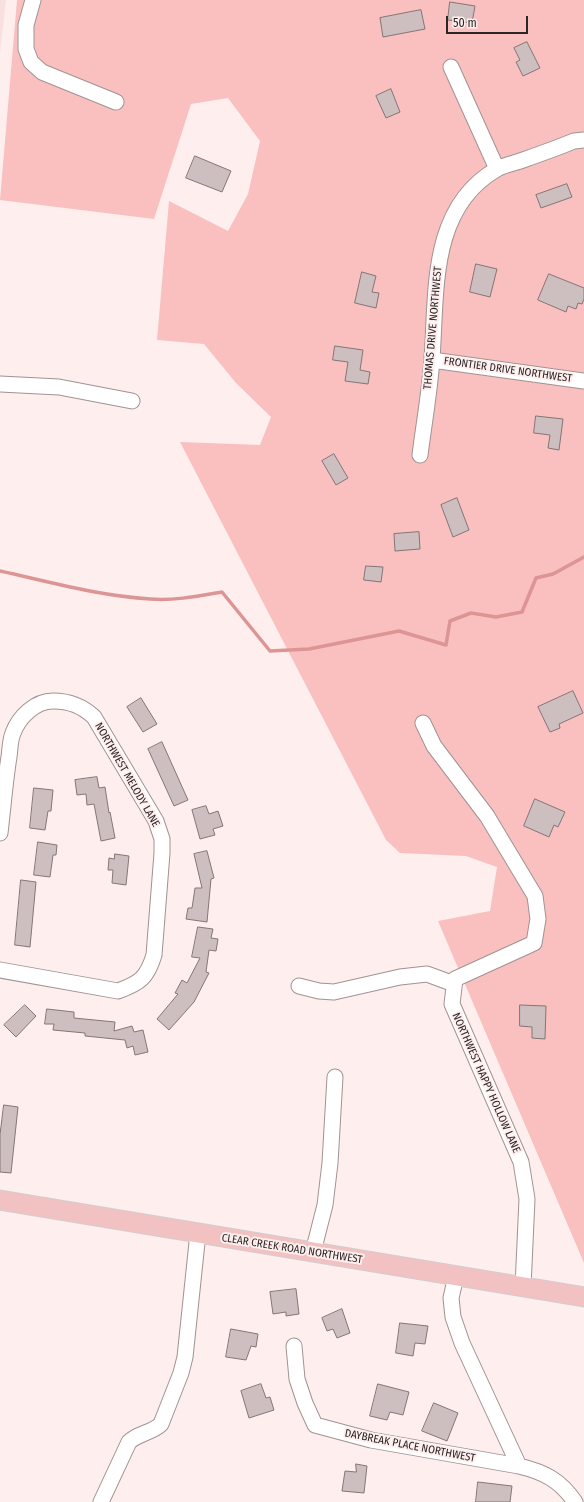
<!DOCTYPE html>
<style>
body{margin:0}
#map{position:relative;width:584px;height:1502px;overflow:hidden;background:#feefee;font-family:"Fira Sans Condensed",sans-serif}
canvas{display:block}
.scale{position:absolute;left:446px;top:16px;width:82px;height:18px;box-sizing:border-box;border:2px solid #2b2525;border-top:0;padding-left:5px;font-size:12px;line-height:14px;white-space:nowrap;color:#2b2525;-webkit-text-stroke:3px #feefee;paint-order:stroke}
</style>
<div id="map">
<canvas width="584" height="1502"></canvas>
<div class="scale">50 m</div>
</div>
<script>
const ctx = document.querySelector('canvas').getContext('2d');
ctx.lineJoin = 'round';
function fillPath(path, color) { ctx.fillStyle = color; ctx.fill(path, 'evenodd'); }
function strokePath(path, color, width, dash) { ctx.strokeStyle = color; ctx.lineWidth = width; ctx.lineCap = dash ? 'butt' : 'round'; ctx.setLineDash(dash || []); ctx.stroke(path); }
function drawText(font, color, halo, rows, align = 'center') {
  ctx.font = font + ' "Fira Sans Condensed",sans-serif'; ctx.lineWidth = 4; ctx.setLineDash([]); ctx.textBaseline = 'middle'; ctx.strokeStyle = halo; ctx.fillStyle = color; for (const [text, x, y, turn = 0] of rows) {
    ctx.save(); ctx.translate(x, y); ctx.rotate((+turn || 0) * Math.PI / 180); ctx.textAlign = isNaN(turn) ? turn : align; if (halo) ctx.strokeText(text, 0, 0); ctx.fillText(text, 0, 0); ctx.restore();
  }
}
fillPath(new Path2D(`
 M0 0H6L0 53Z`), '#f8e0e0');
fillPath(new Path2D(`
 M17 0H584V1263L438 921 490 911 497 867 466 856 400 853 386 840 180 442 260 445 271 417 236 383 204 344 157 340 169 201 228 231 248 194 260 141 228 98 191 104 154 219 0 200Z`), '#fabfbf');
strokePath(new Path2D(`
 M0 571C50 582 99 596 150 599 174 601 199 596 222 592L270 651 309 649 399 631 446 645 450 621 471 613 496 617 522 612 536 578 553 574 584 557`), '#dd9495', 3.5);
const building = new Path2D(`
 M450 2 475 6 472 23 448 20Z
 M421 10 425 29 383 37 380 18Z
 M527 42 540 68 523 76 516 62 520 60 514 48Z
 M391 89 400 112 386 118 376 96Z
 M195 156 231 171 222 192 186 178Z
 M567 184 572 197 541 208 536 195Z
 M476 264 497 269 490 297 470 292Z
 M362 272 376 276 372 292 379 293 376 308 355 303Z
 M549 274 584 288V299L582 304 578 303 576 309 568 306 566 312 538 300Z
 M335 346 363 350 360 370 370 372 368 384 345 381 348 362 333 360Z
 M536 416 563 419 559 450 548 448 550 435 534 433Z
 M334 454 348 478 336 485 322 461Z
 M457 498 469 530 453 537 441 505Z
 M419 532 420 549 395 551 394 534Z
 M366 566 383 567 381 582 364 580Z
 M573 691 583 713 559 724 560 728 550 732 538 707Z
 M141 698 157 724 143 732 127 707Z
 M162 742 188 800 174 806 148 749Z
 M97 777 99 788 105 787 109 813 110 812 115 838 101 841 94 804 87 805 86 794 77 795 75 780Z
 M34 788 53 790 51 811H48L45 830 30 828Z
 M535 799 565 812 558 827 554 825 549 837 524 826Z
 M206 806 209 814 218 811 223 826 213 829 215 835 200 839 192 810Z
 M38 842 57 845 56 855H53L50 877 34 875Z
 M207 851 214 878 211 879 207 922 186 919 188 908H192L195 888H202L194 854Z
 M115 854 129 856 126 885 112 883 113 870H108L109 858 114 859Z
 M21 880 36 882 30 947 15 945Z
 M198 927 213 929 211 938 218 939 216 951 209 950 206 972 209 973 194 1002 169 1030 157 1019 178 994 175 993 182 980 187 983 200 958 192 957Z
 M25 1005 36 1016 16 1037 4 1025Z
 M520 1005 546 1006 545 1039 532 1038V1027L520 1026Z
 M47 1009 74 1012V1018L115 1022 114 1031 132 1026 134 1032 143 1030 148 1052 135 1055 133 1046 127 1048 125 1040 85 1036V1033L53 1030 54 1024H45Z
 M4 1105 18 1107 11 1173 0 1172V1135Z
 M296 1289 299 1314 286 1316V1312L273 1314 270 1292Z
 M342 1309 350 1333 337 1338 333 1329 327 1331 322 1318Z
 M400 1323 428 1326 425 1344 415 1343 413 1356 396 1353Z
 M231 1329 258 1334 256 1347 251 1346 246 1360 226 1357Z
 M261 1384 266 1398 270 1397 274 1410 249 1418 241 1391Z
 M378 1384 409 1392 403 1415 390 1412 387 1420 370 1416Z
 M434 1403 458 1413 447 1441 422 1431Z
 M356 1464 367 1466 364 1493 342 1491 345 1471 356 1472Z
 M478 1482 512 1486 510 1502H476Z`);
fillPath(building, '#cdbfbf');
strokePath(building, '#837675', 1);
const minor = new Path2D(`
 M33 0 26 25V49L31 62 42 72 116 102
 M451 67 497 169
 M432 360 584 381
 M0 384 59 387 132 401
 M420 455C424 423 430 390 432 358 437 292 429 208 497 169 504 165 515 163 523 160 540 154 557 148 574 141L584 140
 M423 723 434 746 487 816 535 896 538 919 534 943 455 979 452 1004 521 1162 527 1199 523 1287
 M0 833C3 808 5 782 9 757 10 750 10 740 13 733 19 717 35 701 53 701 70 701 82 706 94 717L156 821 162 839V853L154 955C147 978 140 983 118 991L0 970
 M299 986 319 991 334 992 400 977 427 974 454 984
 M313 1252 325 1205 330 1163 335 1077
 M456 1276 451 1298 453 1317 462 1343 519 1466
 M294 1346 297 1379 305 1403 315 1425 371 1440 519 1466C544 1472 560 1480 575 1502
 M101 1502 129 1442C138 1433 152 1433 161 1424L181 1373 185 1357 198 1233`);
const major = new Path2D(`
 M0 1200 584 1297`);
strokePath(minor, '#a09392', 17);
strokePath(major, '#d0cfcf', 21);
strokePath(minor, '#fff', 15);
strokePath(major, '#f2c1c2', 19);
drawText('11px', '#2b2525', '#feefee', [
 ["THOMAS DRIVE NORTHWEST",433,328,-85],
 ["FRONTIER DRIVE NORTHWEST",508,370,8],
 ["NORTHWEST MELODY LANE",127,775,60],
 ["NORTHWEST HAPPY HOLLOW LANE",486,1083,66],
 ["CLEAR CREEK ROAD NORTHWEST",292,1249,9],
 ["DAYBREAK PLACE NORTHWEST",410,1446,11]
]);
</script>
